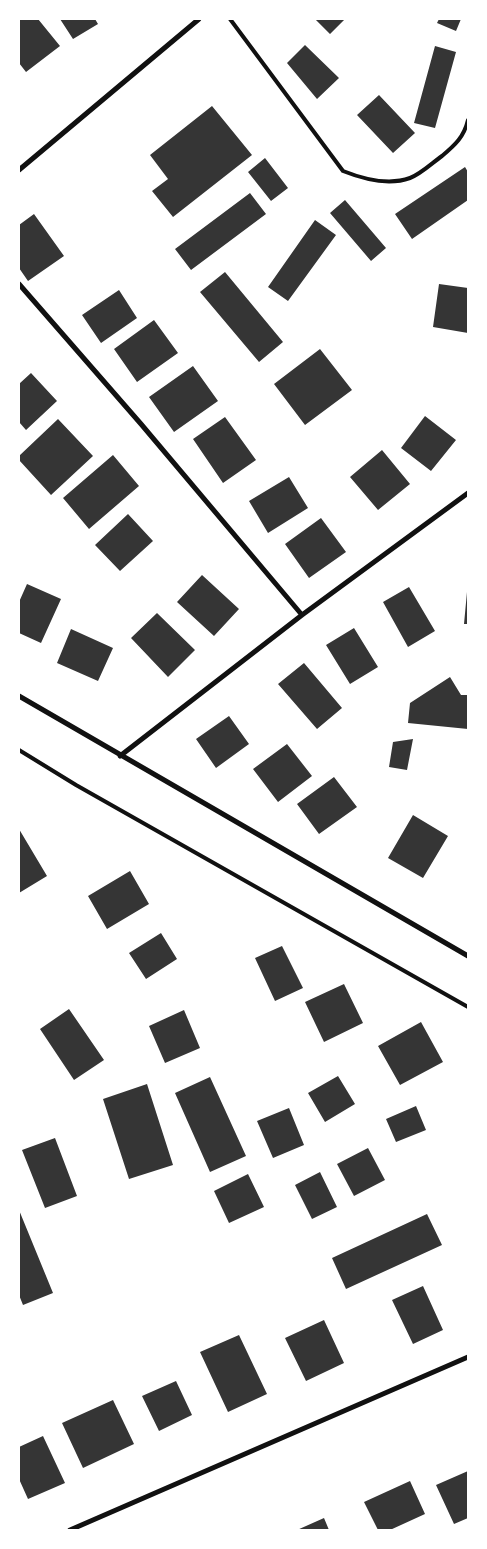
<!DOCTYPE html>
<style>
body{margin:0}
#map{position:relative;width:487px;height:1549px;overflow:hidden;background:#fff;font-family:"Fira Sans Condensed",sans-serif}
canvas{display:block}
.frame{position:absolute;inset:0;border:20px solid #fff;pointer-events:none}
</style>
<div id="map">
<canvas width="487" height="1549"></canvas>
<div class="frame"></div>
</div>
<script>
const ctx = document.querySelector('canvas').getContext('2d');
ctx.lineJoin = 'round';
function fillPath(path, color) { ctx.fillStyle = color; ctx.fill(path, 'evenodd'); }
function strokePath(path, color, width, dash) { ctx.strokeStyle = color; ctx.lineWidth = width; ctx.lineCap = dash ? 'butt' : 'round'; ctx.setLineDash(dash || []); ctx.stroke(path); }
fillPath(new Path2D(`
 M19 19H38L60 46 26 72 19 63Z
 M60 19H95L98 24 73 39Z
 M315 19H345L330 34Z
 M439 19H461L456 31 437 23Z
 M305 45 339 78 317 99 287 63Z
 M435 46 456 52 435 128 414 123Z
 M379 95 415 133 393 153 357 115Z
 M212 106 252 155 173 217 152 191 168 179 150 155Z
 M265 158 288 188 271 201 248 172Z
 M465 167 468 172V200L412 239 395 214Z
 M250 193 266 214 191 270 175 249Z
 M345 200 386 248 371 261 330 213Z
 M34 214 64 256 28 281 19 268V225Z
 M315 220 336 235 288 301 268 287Z
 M225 272 283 342 259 362 200 292Z
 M439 284 468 288V333L433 327Z
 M119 290 137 318 101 343 82 315Z
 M154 320 178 353 137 382 114 349Z
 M320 349 352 390 305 425 274 384Z
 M193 366 218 401 174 432 149 397Z
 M31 373 57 401 26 430 19 422V384Z
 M425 416 456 440 431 471 401 448Z
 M225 417 256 460 223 483 193 439Z
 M58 419 93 456 51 495 19 460V456Z
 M382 450 410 484 378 510 350 477Z
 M113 455 139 486 89 529 63 498Z
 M289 477 308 508 268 533 249 501Z
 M128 514 153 541 120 571 95 545Z
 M321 518 346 552 309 578 285 544Z
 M202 575 239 609 214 636 177 602Z
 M27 584 61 599 41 643 19 633V602Z
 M409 587 435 631 408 647 383 602Z
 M467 592H468V624H464Z
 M157 613 195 650 168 677 131 638Z
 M354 628 378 667 350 684 326 645Z
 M71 629 113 648 98 681 57 663Z
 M304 663 342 708 317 729 278 684Z
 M450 677 461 695H468V729L408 723 410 703Z
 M229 716 249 744 216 768 196 739Z
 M413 739 407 770 389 767 393 742Z
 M287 744 312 776 278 802 253 769Z
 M334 777 357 807 319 834 297 804Z
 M413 815 448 836 423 878 388 858Z
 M19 829 47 876 19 893Z
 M130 871 149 904 107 929 88 896Z
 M161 933 177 959 146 979 129 953Z
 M282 946 303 988 275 1001 255 958Z
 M344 984 363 1023 324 1042 305 1002Z
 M69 1009 104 1060 74 1080 40 1029Z
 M184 1010 200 1048 165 1063 149 1026Z
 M421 1022 443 1062 400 1085 378 1046Z
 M338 1076 355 1104 325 1122 308 1093Z
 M210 1077 246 1156 210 1172 175 1093Z
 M147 1084 173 1165 129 1179 103 1099Z
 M416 1106 426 1130 396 1142 386 1119Z
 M289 1108 304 1145 273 1158 257 1121Z
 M55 1138 77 1196 45 1208 22 1150Z
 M368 1148 385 1180 354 1196 337 1164Z
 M320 1172 337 1207 312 1219 295 1185Z
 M248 1174 264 1207 229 1223 214 1191Z
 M19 1210 53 1293 23 1305 19 1295Z
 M427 1214 442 1245 346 1289 332 1258Z
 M423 1286 443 1330 413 1344 392 1300Z
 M324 1320 344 1363 306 1381 285 1338Z
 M239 1335 267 1394 228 1412 200 1352Z
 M176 1381 192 1415 159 1431 142 1396Z
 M113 1400 134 1444 83 1468 62 1423Z
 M43 1436 65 1483 28 1499 19 1479V1447Z
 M468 1471V1518L454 1524 436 1485Z
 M410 1481 425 1514 390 1530H378L364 1502Z
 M324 1518 329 1530H297Z`), '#353535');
strokePath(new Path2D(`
 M230 19 343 171C363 179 388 186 410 178 421 174 432 163 442 156 455 145 464 137 468 120
 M19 750 76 785 468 1007`), '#111', 4);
strokePath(new Path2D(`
 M19 170 199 19
 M19 284 141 424 302 615
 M19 696 468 956
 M120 756 302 615 468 493
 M70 1530 468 1357`), '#111', 5);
</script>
